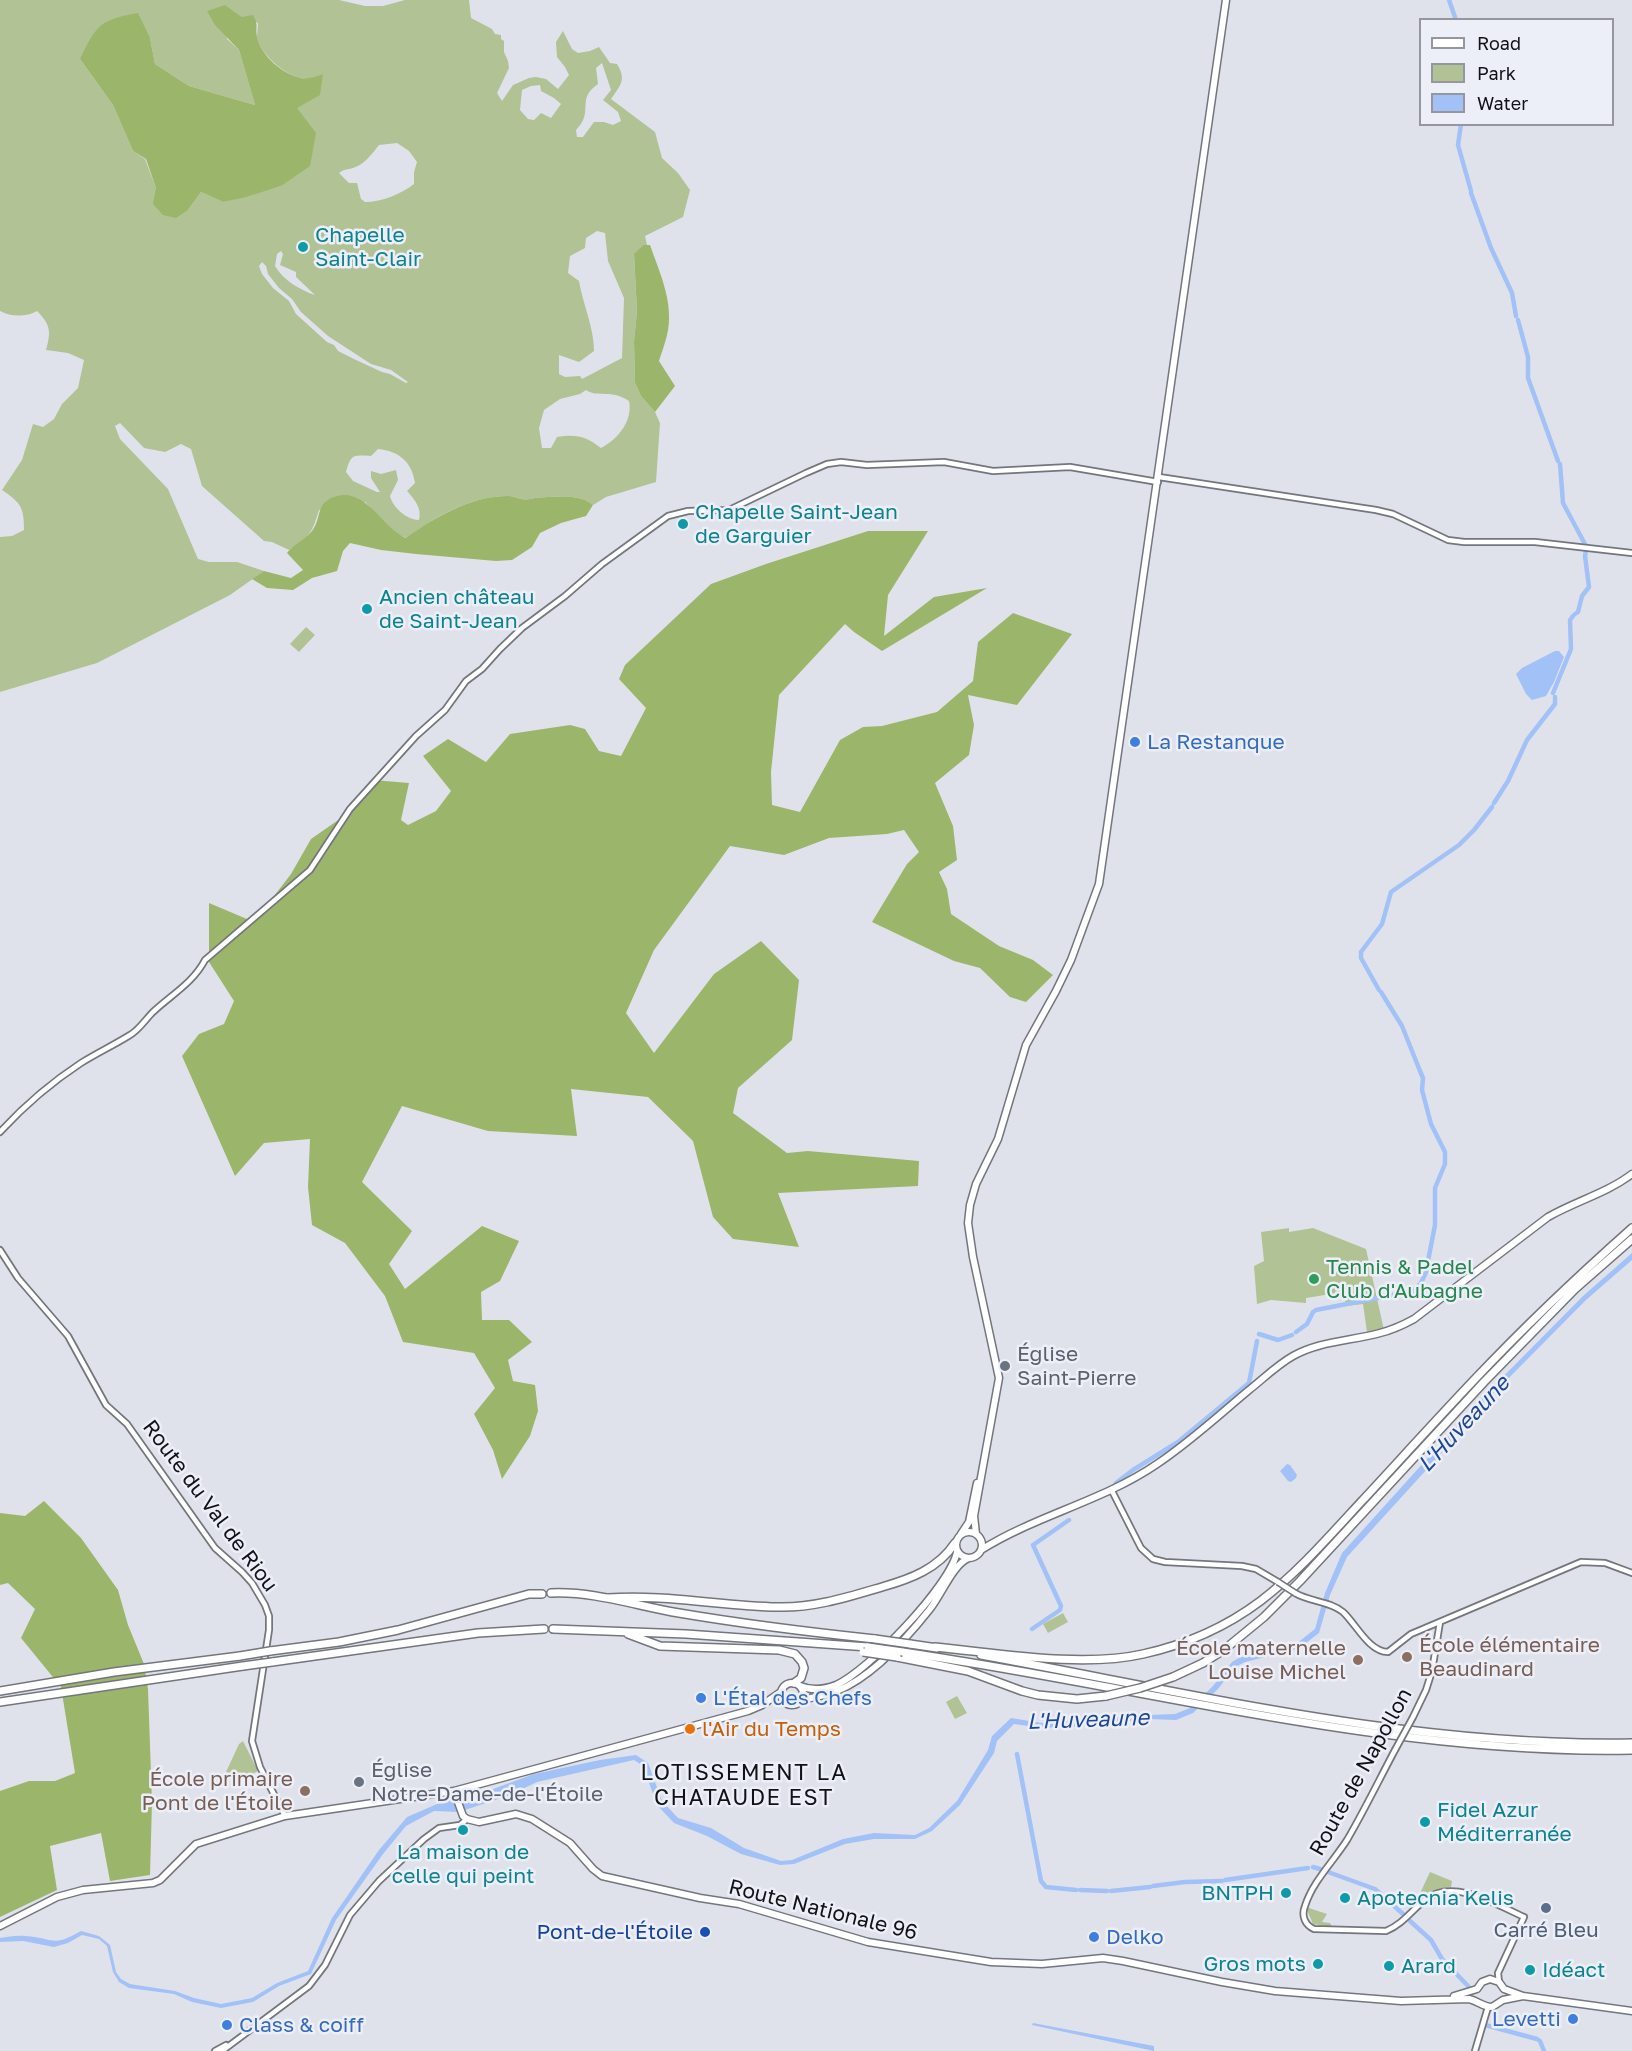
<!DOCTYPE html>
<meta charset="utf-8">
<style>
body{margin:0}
#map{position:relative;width:1632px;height:2051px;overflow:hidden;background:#e0e2eb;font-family:"Golos Text",sans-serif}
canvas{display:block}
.legend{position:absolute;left:1419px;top:18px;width:195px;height:108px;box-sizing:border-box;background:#edeff8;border:2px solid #95979d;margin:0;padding:8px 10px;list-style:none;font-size:18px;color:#111215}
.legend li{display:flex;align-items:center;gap:12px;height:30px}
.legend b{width:30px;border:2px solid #95979d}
</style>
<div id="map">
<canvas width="1632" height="2051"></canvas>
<ul class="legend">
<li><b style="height:8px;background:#fff"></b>Road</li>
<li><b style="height:16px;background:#b1c295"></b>Park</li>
<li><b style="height:16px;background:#a2c1f7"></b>Water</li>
</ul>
</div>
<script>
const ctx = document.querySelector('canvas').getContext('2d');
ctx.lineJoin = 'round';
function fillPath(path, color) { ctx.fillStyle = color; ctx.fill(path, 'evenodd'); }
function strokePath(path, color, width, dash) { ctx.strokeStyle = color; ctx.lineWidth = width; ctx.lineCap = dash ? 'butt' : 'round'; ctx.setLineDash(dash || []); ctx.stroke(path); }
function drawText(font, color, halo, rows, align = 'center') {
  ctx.font = font + ' "Golos Text",sans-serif'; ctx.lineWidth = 5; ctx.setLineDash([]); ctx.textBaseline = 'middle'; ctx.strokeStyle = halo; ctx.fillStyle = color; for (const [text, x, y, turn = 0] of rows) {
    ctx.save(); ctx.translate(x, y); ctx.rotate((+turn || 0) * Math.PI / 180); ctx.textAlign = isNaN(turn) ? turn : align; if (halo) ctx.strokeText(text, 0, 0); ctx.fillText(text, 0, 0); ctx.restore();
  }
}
fillPath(new Path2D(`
 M0 0H339L365 6H383L405 0H469L471 18 492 29 495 34 501 35V39L504 41V52L508 61 509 68 497 93 502 101 513 85 529 78 536 77 546 79 558 89 569 75 565 67 557 57 556 42 563 31 572 49 578 53 590 51 599 47 610 63 617 64C627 80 620 86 611 99L655 132 662 158 678 173 690 190 683 217 645 236 647 245H643L634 255 637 311 634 341 635 383 641 396 655 412 660 423 656 482 606 497 593 505C580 493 552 497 535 498 531 499 526 500 521 499 517 498 513 496 508 496 472 496 435 516 407 538L396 534 365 502 319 510C312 533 310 537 289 550L272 542 264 541 202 486 191 449 181 444 165 452 144 448 120 423 115 426 120 439 168 489 198 559 209 562H237L264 571 230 595 97 663 0 692V537L12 536 24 530C24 507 21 503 2 490L22 460 33 424 43 427 54 419 62 404 78 388 84 360 68 353 46 350C51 332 51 325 37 311 27 317 11 317 0 311ZM224 5 242 17 258 23C258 28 257 34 257 38 261 55 288 78 305 79 311 79 317 76 323 74L296 108 281 186 223 202 201 192 188 210 156 188 145 159 133 151 113 105 80 59 150 38 155 64 189 86 255 105 239 50 227 39ZM602 63 611 90 603 100 618 112 621 121 613 125 604 122H594L583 137H577L576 130C595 111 575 100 598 84L596 68ZM540 85 541 91 554 98 561 104 551 118 541 113 534 120 528 119 520 110 522 90 531 86ZM397 143 409 151 417 162 414 172V184C401 194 382 202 365 202L361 199 357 183H349L339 173C344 169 346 170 353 168 365 164 371 155 379 145ZM597 231 605 233 608 261 624 298 622 358 582 379 580 376 565 377 559 374V355L579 362 594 351C594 327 583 305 579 281L568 273 570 256 585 248 586 238ZM281 251 283 254 280 265 296 272V277L315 295C300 290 283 280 275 266L277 254ZM262 262 266 266 268 274 279 288 292 299 301 312 328 336 371 364 391 370 408 382 406 383 390 374 382 372 356 360 338 351 334 345 327 342 296 314 289 301 273 288 262 274 259 266ZM586 390C597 398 612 389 629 401 633 421 618 439 601 448 585 436 577 434 557 437L551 448H542L539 428 544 410 560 399 580 394ZM378 449C399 451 412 462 415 483L407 491C415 500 422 508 419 520 407 520 393 508 390 496L398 480 396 470 381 474 371 471V478L380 492H377L353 481 346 472C351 454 353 455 371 456Z
 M306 627 315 635 299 652 290 644Z
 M1289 1228V1232L1313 1228 1366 1249 1384 1330 1367 1332 1363 1304 1346 1306 1343 1292 1306 1298V1303L1271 1300 1257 1304 1254 1266 1264 1261 1261 1232Z
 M1063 1613 1068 1622 1048 1633 1043 1624Z
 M957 1696 967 1713 955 1719 946 1702Z
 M243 1741 258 1771 234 1783 229 1773 226 1772 239 1744Z
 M1430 1872 1452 1881 1451 1887 1433 1891 1416 1902Z
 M1309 1908 1327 1914 1322 1922 1330 1923 1332 1927 1313 1924 1307 1910Z`), '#b1c295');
fillPath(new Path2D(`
 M225 5 242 17 253 15C259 25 255 27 257 37 261 56 283 74 300 78 308 80 316 76 323 74L320 95 297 108 316 133 310 166 281 186 246 197 223 202 201 192 188 210 176 218 163 215 153 204 156 188 146 159 133 151 113 105 80 59C97 24 100 20 138 13L150 38 155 64 189 86 255 105 239 50 215 25 207 11Z
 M643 245H650C658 268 670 294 669 319 669 334 663 348 659 361L675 386 655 412 641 396 635 383 634 341 637 311 634 254Z
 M342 495C370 494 383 528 406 538 435 517 471 496 508 496 513 496 517 498 521 499 526 500 531 499 535 498 552 497 580 493 593 505L586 516 561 523 540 533 532 547 512 560 496 561 416 554 381 550 350 543 343 551 337 571 312 578 293 590 267 588 252 579 264 571 291 578 303 570 287 553C294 543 309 539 315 526 320 517 318 506 328 500 331 497 338 496 342 495Z
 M868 531H928L888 595 884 636 934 597 987 588 882 651 854 632 845 624 779 695 771 772 772 805 800 812 840 740 863 727 882 726 937 712 973 681 978 642 1013 613 1072 634 1017 705 968 695 974 725 969 755 935 783 953 826 957 860 939 872 947 889 951 914 999 946 1033 960 1053 975 1026 1002 1010 997 980 968 954 961 872 922 907 864 919 852 904 830 887 834 829 838 784 855 730 846 654 950 626 1013 654 1053 714 974 761 941 799 980 792 1040 738 1088 733 1113 787 1153 808 1151 919 1161 918 1186 778 1193 799 1247 733 1239 713 1217 693 1141 648 1097 571 1089 577 1136 488 1131 402 1106 362 1182 412 1231 389 1264 405 1289 482 1226 519 1241 500 1281 481 1292 482 1320H509L532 1342 508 1360 513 1381 535 1385 538 1411 530 1436 502 1479 493 1450 474 1414 495 1388 474 1353 403 1342 385 1296 345 1243 312 1225 308 1187 310 1139 264 1143 235 1176 182 1056 199 1034 224 1024 234 1001 209 962V903L254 922 291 874 311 839 344 816 373 780 409 783 401 820 408 825 436 811 451 791 423 756 448 739 486 762 510 734 570 725 585 729 599 751 621 756 646 708 619 679 625 665 711 584 766 564Z
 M44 1501 81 1538 118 1590 128 1625 144 1664 148 1689 152 1802 150 1875 110 1881 101 1833 50 1846 57 1890 0 1917V1791L29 1781H55L75 1773 61 1687 21 1638 35 1609 8 1583 0 1585V1513L25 1516Z`), '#9bb66a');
fillPath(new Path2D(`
 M1555 651H1559L1564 657 1554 682 1546 696 1532 700 1526 694 1516 674 1522 668Z
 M1632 1253V1260L1586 1300 1483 1404 1438 1457 1347 1557 1330 1595 1319 1633 1298 1649 1245 1662 1235 1667 1218 1689 1193 1713 1176 1720 1149 1719 1097 1725 1042 1728 1014 1724 997 1741 994 1753 960 1805 932 1831 915 1839H874L845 1844 794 1864 780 1865 741 1854 707 1836 674 1823 657 1805 643 1766 634 1760 537 1782 510 1795 459 1812 434 1811 406 1826 383 1854 336 1920 311 1974 279 1986 253 2002 221 2008 192 2002 174 1994 129 1988 119 1982 113 1972 107 1946 99 1939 82 1935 68 1943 54 1947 23 1941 0 1942V1938C8 1937 17 1935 25 1936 55 1938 51 1948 81 1931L99 1936 110 1945 116 1972 121 1979 130 1984 175 1991 194 1998 221 2004 252 1998 277 1983 308 1971 332 1918 379 1850 407 1817 451 1798 482 1793 534 1774 600 1760 636 1755 648 1763 662 1801 678 1818 711 1828 744 1848 781 1861 792 1860 843 1839 874 1833 915 1835 929 1828 957 1801 988 1750 992 1736 1011 1718 1042 1723 1149 1715 1175 1714 1190 1708 1213 1686 1232 1662 1244 1655 1296 1644 1315 1629 1325 1593 1342 1553 1480 1400 1583 1296Z
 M1287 1464 1290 1465 1297 1475 1296 1478 1291 1482 1288 1481 1280 1471Z
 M1033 2023 1154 2046V2051L1032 2025Z`), '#a2c1f7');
strokePath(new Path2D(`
 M1449 0 1456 20
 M1461 124 1458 145 1471 191
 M1471 193 1491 248 1512 293 1516 316
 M1518 320 1528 357V378L1558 461
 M1560 464 1563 503 1586 546
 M1575 614 1578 612 1582 596 1589 587 1585 556 1586 551
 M1553 693 1571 649 1570 620 1573 616
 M1494 803 1508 781 1527 740 1555 704V697
 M1379 990 1361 958V952L1382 924 1391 892 1459 845 1474 830 1492 807
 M1381 992 1402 1026 1420 1071 1423 1078 1422 1090 1431 1124 1445 1152V1164L1435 1188V1225L1427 1266
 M1296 1332 1307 1324 1313 1312 1316 1310 1413 1291 1421 1283 1427 1270
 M1259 1334 1278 1340 1292 1335
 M1116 1483 1133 1470 1178 1442 1249 1383 1257 1341
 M1032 1629 1060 1610 1061 1606 1033 1545 1069 1520
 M1017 1754 1041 1881 1046 1887 1076 1890
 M1313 1867 1320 1869
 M1328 1872 1375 1889 1403 1914
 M1225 1880 1308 1868
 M1153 1886 1185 1882 1222 1881
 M1080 1890 1107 1891
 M1111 1891 1150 1887
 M1410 1921 1431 1940 1442 1959 1468 1986
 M1485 2025 1537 2039 1540 2041 1544 2051`), '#a2c1f7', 4.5);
const minor = new Path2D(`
 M1159 477 1376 510 1393 514 1448 540 1464 542H1535L1632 553
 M0 1132C24 1106 52 1082 81 1063 97 1053 114 1045 130 1035 139 1030 145 1020 153 1012 171 995 193 983 205 960L310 870 350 809 416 736 445 710 466 681 482 669 500 649 522 628 565 596 602 564 668 516 688 511 729 510 806 473 827 464 841 462 867 465 944 462 993 471 1070 467 1158 482
 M0 1250 18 1278 68 1336 106 1405 127 1424 215 1548 242 1572 252 1583 265 1605 269 1616V1630L252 1741 260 1767 285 1816
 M1112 1491 1141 1548 1153 1559 1165 1562 1242 1566 1256 1569 1278 1582
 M1295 1593C1310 1602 1330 1601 1343 1612 1356 1624 1369 1652 1388 1652L1411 1634 1581 1562 1605 1563 1632 1573
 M1413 1717 1426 1690 1432 1671 1440 1622
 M1395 1750C1379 1780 1364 1811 1347 1840 1333 1862 1313 1881 1305 1906 1301 1916 1305 1925 1314 1929L1386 1931C1403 1924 1412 1910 1426 1899 1454 1878 1497 1905 1524 1917L1498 1973 1499 1982
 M215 2051 226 2045
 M222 2051 309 1986 325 1965 350 1915 379 1881 424 1839 439 1828 460 1825 467 1819
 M1475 2051 1488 2007`);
const major = new Path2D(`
 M956 1545a13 13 0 1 1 26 0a13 13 0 1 1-26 0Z
 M961 1534 969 1522 977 1483
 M976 1534 974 1516 999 1378 973 1257 968 1223 970 1205 976 1184 998 1139 1026 1045 1056 991 1071 960 1099 884 1226 0
 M981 1550C1037 1515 1103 1501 1157 1464 1190 1442 1219 1415 1249 1390 1263 1379 1277 1365 1293 1356 1319 1341 1351 1341 1380 1333 1392 1330 1403 1325 1414 1319L1548 1217C1576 1201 1607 1193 1632 1174
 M781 1694a11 11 0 1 1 22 0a11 11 0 1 1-22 0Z
 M800 1686C812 1691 823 1690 836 1685 868 1671 950 1586 957 1552
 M801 1700C813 1697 826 1696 837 1691 872 1677 907 1638 930 1609 942 1594 953 1564 969 1558
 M454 1791 463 1816 467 1819 479 1822 516 1814 532 1819 570 1843 593 1869 602 1876 700 1898 739 1904 868 1942 991 1962 1042 1964 1103 1958 1123 1961 1222 1982 1275 1991 1401 2001 1469 1999C1478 2001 1483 2007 1492 2007L1503 2000 1523 1996
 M0 1926 57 1897 83 1890 153 1883 160 1880 196 1844 285 1816 454 1791 748 1711 762 1705 781 1692
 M1454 1996 1477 1989 1482 1982 1490 1979 1499 1982 1504 1989 1523 1996 1632 2011`);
const highway = new Path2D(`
 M551 1593C594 1591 637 1606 679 1613 744 1624 809 1632 875 1639
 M608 1598C665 1594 722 1606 778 1607 814 1608 848 1597 882 1587 910 1579 938 1569 955 1543
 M553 1629 686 1634 868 1647
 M628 1634 660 1646 779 1650 795 1654 802 1662 804 1668 801 1678 794 1683
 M910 1644 937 1648
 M935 1647C998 1653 1082 1668 1143 1654 1247 1631 1293 1576 1361 1502 1399 1461 1437 1419 1475 1379 1525 1326 1578 1276 1632 1228
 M270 1651 339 1642 398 1630 529 1594H542
 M903 1652C1144 1687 1387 1755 1632 1750
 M981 1655C1196 1694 1412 1747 1632 1743
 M897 1657 968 1671 1022 1691 1038 1695 1077 1699 1106 1696
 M272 1662 478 1633 544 1629
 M1173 1677 1203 1663 1225 1649 1264 1617 1300 1581 1484 1382 1575 1289 1632 1239
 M0 1691 114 1672 240 1656
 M0 1702 243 1666`);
strokePath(minor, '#74767d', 8);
strokePath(major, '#74767d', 9);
strokePath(highway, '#74767d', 10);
strokePath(minor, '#fff', 4.5);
strokePath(major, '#fff', 6);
strokePath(highway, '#fff', 7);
const minorBridge = new Path2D(`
 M1278 1582 1295 1593
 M1395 1750 1413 1717`);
const highwayBridge = new Path2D(`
 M875 1639 910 1644
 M868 1647 903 1652
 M863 1652 897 1657
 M240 1656 270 1651
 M243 1666 272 1662
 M1106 1696 1140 1688 1173 1677`);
strokePath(minorBridge, '#74767d', 8, []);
strokePath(highwayBridge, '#74767d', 10, []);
strokePath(minorBridge, '#fff', 4.5);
strokePath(highwayBridge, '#fff', 7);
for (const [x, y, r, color] of [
 [303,247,6,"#0f9aa8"],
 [683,524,6,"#0f9aa8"],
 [367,609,6,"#0f9aa8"],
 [1135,742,6,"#3f7fe0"],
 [1314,1279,6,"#2e9e5b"],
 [1005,1366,6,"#6b7280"],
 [1407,1657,6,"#8d6e63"],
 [1358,1660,6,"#8d6e63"],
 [701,1698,6,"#3f7fe0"],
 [690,1729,6,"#e8710a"],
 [359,1782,6,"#6b7280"],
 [305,1791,6,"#8d6e63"],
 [1425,1822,6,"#0f9aa8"],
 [463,1830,6,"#0f9aa8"],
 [1286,1893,6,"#0f9aa8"],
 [1345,1898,6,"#0f9aa8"],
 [1546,1908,6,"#5c6f8a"],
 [705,1932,6,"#1a4fb4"],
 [1094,1937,6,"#3f7fe0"],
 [1318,1964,6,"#0f9aa8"],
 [1389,1966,6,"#0f9aa8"],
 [1530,1970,6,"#0f9aa8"],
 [1573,2019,6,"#3f7fe0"],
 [227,2025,6,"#3f7fe0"]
]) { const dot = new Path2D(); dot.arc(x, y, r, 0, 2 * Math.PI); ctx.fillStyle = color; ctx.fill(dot); strokePath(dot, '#edeff8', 2); }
drawText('21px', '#0d838f', '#edeff8', [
 ["Chapelle",315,235],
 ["Saint-Clair",315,259],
 ["Chapelle Saint-Jean",695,512],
 ["de Garguier",695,536],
 ["Ancien château",379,597],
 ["de Saint-Jean",379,621],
 ["Fidel Azur",1437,1810],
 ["Méditerranée",1437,1834],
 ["La maison de",463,1852,"center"],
 ["celle qui peint",463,1876,"center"],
 ["BNTPH",1274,1893,"right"],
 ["Apotecnia Kelis",1357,1898],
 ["Gros mots",1306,1964,"right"],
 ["Arard",1401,1966],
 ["Idéact",1542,1970]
], 'left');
drawText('21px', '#366cbe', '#edeff8', [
 ["La Restanque",1147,742],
 ["L'Étal des Chefs",713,1698],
 ["Delko",1106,1937],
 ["Levetti",1561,2019,"right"],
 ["Class & coiff",239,2025]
], 'left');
drawText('21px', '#27864d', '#edeff8', [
 ["Tennis & Padel",1326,1267],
 ["Club d'Aubagne",1326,1291]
], 'left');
drawText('21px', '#5b616d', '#edeff8', [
 ["Église",1017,1354],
 ["Saint-Pierre",1017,1378],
 ["Église",371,1770],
 ["Notre-Dame-de-l'Étoile",371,1794]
], 'left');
drawText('21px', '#111215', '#edeff8', [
 ["Route du Val de Riou",210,1506,53],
 ["Route de Napollon",1361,1772,-61],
 ["Route Nationale 96",823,1910,14]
]);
drawText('21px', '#785e54', '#edeff8', [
 ["École élémentaire",1419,1645,"left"],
 ["Beaudinard",1419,1669,"left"],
 ["École maternelle",1346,1648],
 ["Louise Michel",1346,1672],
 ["École primaire",293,1779],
 ["Pont de l'Étoile",293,1803]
], 'right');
drawText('21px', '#c56008', '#edeff8', [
 ["l'Air du Temps",702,1729]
], 'left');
drawText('21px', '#4e5e75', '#edeff8', [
 ["Carré Bleu",1546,1930]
]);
drawText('21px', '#164399', '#edeff8', [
 ["Pont-de-l'Étoile",693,1932]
], 'right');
drawText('italic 22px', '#1d4895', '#edeff8', [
 ["L'Huveaune",1464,1424,-47],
 ["L'Huveaune",1088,1720,-2]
]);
ctx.letterSpacing = '1.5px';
drawText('22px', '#111215', '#edeff8', [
 ["LOTISSEMENT LA",744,1773],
 ["CHATAUDE EST",744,1798]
]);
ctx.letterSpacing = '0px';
</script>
